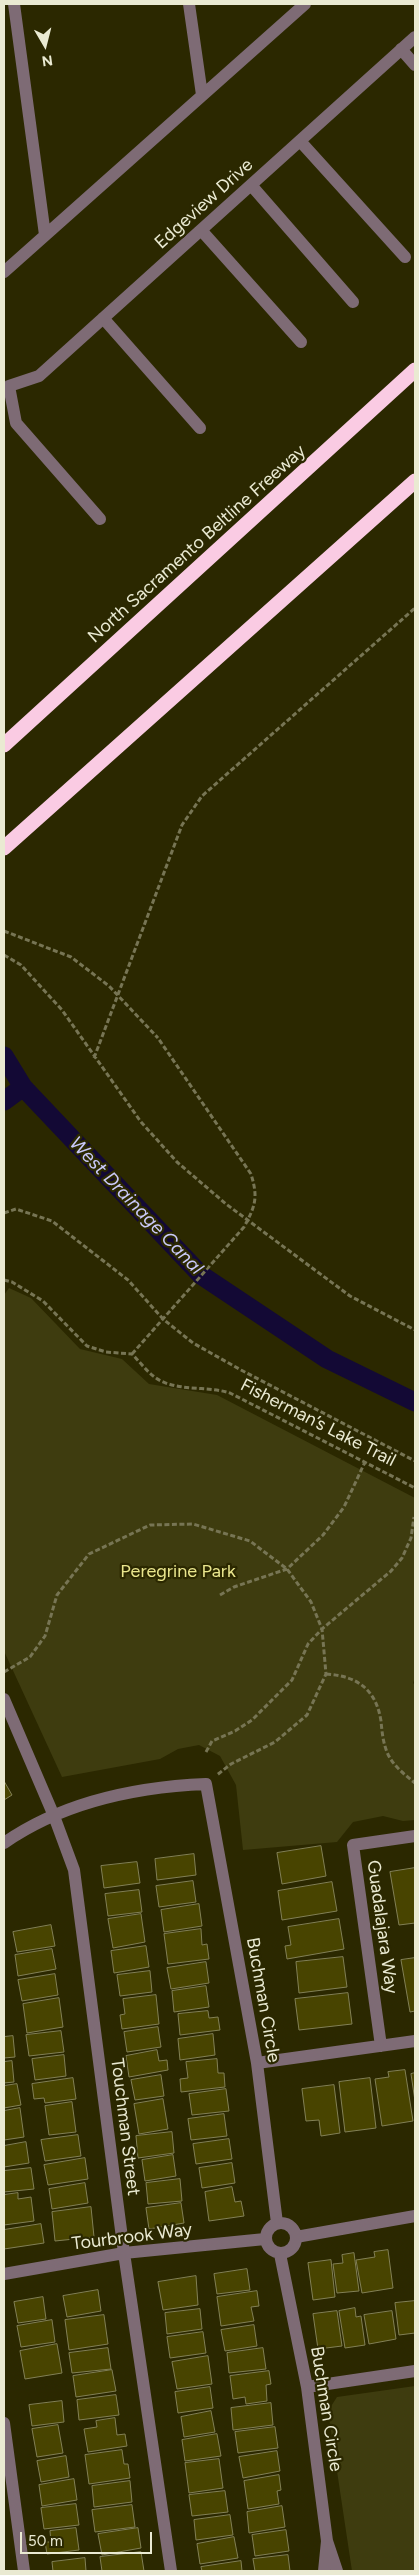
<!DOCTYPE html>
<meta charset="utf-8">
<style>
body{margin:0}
#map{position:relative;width:419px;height:2575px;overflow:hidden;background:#2b2800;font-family:Figtree,sans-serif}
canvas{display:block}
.frame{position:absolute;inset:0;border:5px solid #eaead2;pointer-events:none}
.north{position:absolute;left:20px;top:20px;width:50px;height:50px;-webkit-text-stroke:4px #2b2800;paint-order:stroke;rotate:172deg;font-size:14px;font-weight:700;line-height:20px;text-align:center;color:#eaead2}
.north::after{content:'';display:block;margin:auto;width:18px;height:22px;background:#eaead2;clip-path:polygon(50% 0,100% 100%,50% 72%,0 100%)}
.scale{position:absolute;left:20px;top:2532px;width:132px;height:22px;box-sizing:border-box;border:2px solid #eaead2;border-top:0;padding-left:6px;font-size:15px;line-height:18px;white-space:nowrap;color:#eaead2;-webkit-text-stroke:4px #2b2800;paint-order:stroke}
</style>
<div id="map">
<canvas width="419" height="2575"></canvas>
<div class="frame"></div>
<div class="north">N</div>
<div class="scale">50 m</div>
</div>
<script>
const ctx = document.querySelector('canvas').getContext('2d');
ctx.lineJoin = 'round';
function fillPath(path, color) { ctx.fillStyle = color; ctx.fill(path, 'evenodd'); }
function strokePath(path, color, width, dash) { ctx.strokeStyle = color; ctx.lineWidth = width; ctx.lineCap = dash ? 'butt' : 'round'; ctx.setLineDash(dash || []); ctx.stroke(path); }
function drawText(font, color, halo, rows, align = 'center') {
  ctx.font = font + ' Figtree,sans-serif'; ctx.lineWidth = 4.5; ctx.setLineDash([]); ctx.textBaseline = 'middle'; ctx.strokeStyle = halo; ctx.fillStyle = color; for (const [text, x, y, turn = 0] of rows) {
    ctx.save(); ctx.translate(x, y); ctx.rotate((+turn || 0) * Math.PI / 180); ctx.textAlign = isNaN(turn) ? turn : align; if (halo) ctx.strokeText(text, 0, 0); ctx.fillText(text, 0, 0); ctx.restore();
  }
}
fillPath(new Path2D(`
 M9 1288 31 1298 80 1349 122 1359 149 1384 217 1395 415 1498V1677L413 1683 415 1685V1820L403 1821 383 1816 353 1822 337 1842 243 1850 236 1785 220 1756 199 1745 178 1749 160 1759 62 1777 4 1651V1295Z
 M415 2386V2571H352L328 2411 337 2397Z`), '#3e3c0f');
strokePath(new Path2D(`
 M4 1056 23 1087 201 1275 327 1359 415 1402
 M4 1101 23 1087`), '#130935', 19);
const building = new Path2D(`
 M4 1781 12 1795 4 1800Z
 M321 1846 326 1876 282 1884 277 1853Z
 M194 1854 196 1875 157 1880 155 1859Z
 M137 1862 140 1883 104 1888 101 1866Z
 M415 1868V1923L399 1925 390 1872Z
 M193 1881 196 1902 159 1907 156 1886Z
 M332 1882 337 1911 282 1920 278 1891Z
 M139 1890 142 1912 108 1916 105 1894Z
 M199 1904 202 1926 164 1932 161 1910Z
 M141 1914 145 1942 113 1948 108 1919Z
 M339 1919 344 1949 287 1959 285 1946 291 1945 288 1927Z
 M51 1925 55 1946 17 1952 13 1932Z
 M201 1929 202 1945 207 1944 209 1959 168 1964 164 1934Z
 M146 1946 149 1967 114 1973 111 1951Z
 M52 1949 56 1969 18 1976 15 1955Z
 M343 1957 347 1987 299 1993 296 1962Z
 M415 1958V2011L410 2012 401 1960Z
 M206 1962 209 1983 171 1989 167 1968Z
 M150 1971 152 1992 120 1996 117 1975Z
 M55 1974 58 1995 22 2001 18 1980Z
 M206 1986 209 2007 174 2012 172 1991Z
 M348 1993 352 2024 299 2030 295 1999Z
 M156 1995 159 2024 122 2029 120 2015 125 2014 123 1999Z
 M59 1998 63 2027 27 2033 23 2004Z
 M208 2011 209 2018 218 2017 220 2030 180 2035 178 2014Z
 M158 2027 161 2047 127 2052 124 2032Z
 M61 2031 64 2052 29 2056 26 2035Z
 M213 2034 215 2055 180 2060 178 2039Z
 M13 2036 15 2057 4 2058V2037Z
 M157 2050 159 2061 167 2060 168 2070 129 2077 126 2056Z
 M64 2055 66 2076 35 2080 32 2059Z
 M217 2059 218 2073H224L225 2087 181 2092 180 2079 188 2078 186 2062Z
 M12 2061 14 2082 4 2083V2062Z
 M405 2070 413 2121 382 2126 375 2079 389 2077 388 2072Z
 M415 2073V2101L411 2074Z
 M161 2075 164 2096 135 2100 131 2080Z
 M73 2078 76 2099 45 2103 44 2098 34 2099 32 2084Z
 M370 2078 376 2128 345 2132 339 2082Z
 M17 2084 21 2105 4 2108V2086Z
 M334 2085 340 2133 321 2136 319 2120 306 2121 302 2089Z
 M226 2089 229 2111 192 2115 189 2094Z
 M163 2099 168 2129 139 2134 134 2104Z
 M72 2102 76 2132 49 2135 45 2106Z
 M20 2108 24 2137 4 2140V2111Z
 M224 2114 227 2136 191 2140 188 2119Z
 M172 2132 174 2153 138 2158 136 2136Z
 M78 2135 81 2156 45 2161 41 2140Z
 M229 2139 232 2159 196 2164 193 2144Z
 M26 2142 29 2163 4 2167V2146Z
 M173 2155 176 2176 145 2181 142 2160Z
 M85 2158 88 2179 48 2185 44 2165Z
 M232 2163 235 2183 202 2188 199 2168Z
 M31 2168 34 2189 4 2192V2171Z
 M180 2179 182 2201 148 2204 146 2183Z
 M85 2183 88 2203 52 2209 49 2189Z
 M232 2187 235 2202 241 2201 244 2216 209 2221 205 2192Z
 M18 2193V2199L31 2197 34 2221 4 2225V2195Z
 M181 2203 184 2223 149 2229 146 2208Z
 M91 2207 94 2237 55 2241 52 2212Z
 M41 2224 44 2243 4 2249V2230Z
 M388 2250 393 2288 362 2293 356 2260 375 2257 374 2252Z
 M354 2253 359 2291 337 2293 333 2264 343 2263 342 2255Z
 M331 2260 335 2297 313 2300 308 2263Z
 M247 2269 250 2290 217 2294 214 2274Z
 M196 2276 198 2305 163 2310 158 2282Z
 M98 2290 101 2311 67 2317 63 2296Z
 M257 2291 259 2306 251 2307 254 2321 221 2326 217 2297Z
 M43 2297 46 2319 18 2323 14 2302Z
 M415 2301V2333L399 2335 395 2303Z
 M355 2308 356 2317 361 2316 365 2345 345 2348 339 2311Z
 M200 2309 202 2329 167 2334 165 2313Z
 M337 2311 342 2346 318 2349 313 2314Z
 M392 2311 396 2339 369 2344 364 2315Z
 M104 2315 108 2344 69 2350 65 2320Z
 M52 2320 55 2342 21 2347 17 2326Z
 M254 2325 257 2346 225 2351 221 2330Z
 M203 2332 206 2353 170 2358 167 2337Z
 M57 2344 62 2373 25 2379 20 2351Z
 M108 2348 111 2369 72 2373 69 2353Z
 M263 2348 266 2369 229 2373 227 2353Z
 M208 2356 212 2384 177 2389 172 2362Z
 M112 2370 116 2391 76 2397 73 2376Z
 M269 2371 271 2384 266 2385 267 2401 246 2404 245 2397 233 2399 230 2376Z
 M210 2387 213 2408 178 2413 175 2392Z
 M116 2395 119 2415 79 2420 77 2400Z
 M62 2401 64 2422 32 2426 29 2405Z
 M271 2403 273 2425 233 2430 231 2408Z
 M211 2411 215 2432 184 2437 181 2417Z
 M115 2418 117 2435 125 2434 127 2446 88 2452 84 2429 97 2427 96 2421Z
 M58 2425 63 2453 37 2457 32 2429Z
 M275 2427 278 2448 238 2453 235 2432Z
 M217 2434 221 2456 185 2461 182 2440Z
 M122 2450 124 2464H128L130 2478 89 2484 85 2455Z
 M277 2451 280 2471 243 2478 239 2457Z
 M66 2456 69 2477 41 2482 37 2461Z
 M219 2459 223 2488 189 2493 185 2463Z
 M279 2475 281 2490 277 2491 279 2504 248 2509 244 2481Z
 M74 2479 77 2500 42 2506 39 2485Z
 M130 2481 132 2502 94 2507 92 2486Z
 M225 2491 228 2512 192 2516 189 2495Z
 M76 2504 79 2525 44 2529 41 2508Z
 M132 2505 135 2527 95 2532 92 2510Z
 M282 2506 285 2527 249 2533 247 2512Z
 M230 2515 233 2535 196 2540 194 2520Z
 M76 2528 79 2550 47 2554 45 2542H51L50 2531Z
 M138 2528 141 2548 102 2555 98 2534Z
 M286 2530 289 2551 255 2556 252 2535Z
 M234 2537 238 2558 200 2564 197 2544Z
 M141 2552 144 2571H102L100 2557Z
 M288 2555 290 2571H255L253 2559Z
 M85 2558 86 2571H53L52 2562Z
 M241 2561 242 2571H202L201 2567Z`);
fillPath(building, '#484400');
strokePath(building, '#828055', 1);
strokePath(new Path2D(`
 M4 955 21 965 62 1010 141 1122 177 1162 226 1204 350 1296 415 1330
 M94 1058 182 825 202 796 415 608
 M4 1213 16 1209 52 1221 128 1280 163 1319 193 1343 241 1370 415 1461
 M4 1280 12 1282 43 1301 87 1346 106 1352 132 1354C141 1363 149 1375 161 1381 181 1391 208 1386 230 1393L415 1488
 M132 1354 244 1227C256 1205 258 1197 251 1174L158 1038
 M220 1595 234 1587 287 1569 323 1535 344 1507 365 1462
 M4 1672 30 1657 45 1636 57 1595 89 1554 150 1525 193 1524 250 1541 287 1569 311 1602 322 1629 326 1674 307 1715 275 1742 231 1764 217 1775
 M326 1674C357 1676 376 1689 381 1721 382 1732 383 1742 387 1752 392 1765 404 1774 415 1783
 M206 1752 212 1741 235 1731 252 1720 292 1680 308 1644 322 1629 391 1571 402 1558 411 1538 414 1517`), '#777554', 3, [5, 2.5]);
strokePath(new Path2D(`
 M14 4 45 235
 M189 4 202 95
 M401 49 415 65
 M300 141 405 257
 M251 185 353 302
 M201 230 301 342
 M4 272 305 4
 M103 318 200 428
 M9 386 39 376 415 37
 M9 386 16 423 100 519
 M4 1699 54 1816 74 1870 124 2253 171 2571
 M4 1843C63 1802 135 1787 206 1784L257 2063 277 2223
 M381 2046 353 1845 415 1836
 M257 2063 415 2041
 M266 2238a15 15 0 1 1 30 0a15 15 0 1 1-30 0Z
 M296 2237 415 2216
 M280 2254 307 2387 327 2541 337 2571
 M4 2274 124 2253 265 2239
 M307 2387 415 2371
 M4 2423 24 2571
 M324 2571 327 2541`), '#7e6b75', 12);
strokePath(new Path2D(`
 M4 745 415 370
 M4 848 415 481`), '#facbe3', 15);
strokePath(new Path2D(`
 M4 931 71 957 109 986 158 1038`), '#777554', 3, [5, 2.5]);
drawText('18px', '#eaead2', '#2b2800', [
 ["Edgeview Drive",204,204,-42],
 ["North Sacramento Beltline Freeway",197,544,-42],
 ["Fisherman’s Lake Trail",318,1423,27],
 ["Guadalajara Way",382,1927,82],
 ["Buchman Circle",263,2000,80],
 ["Touchman Street",125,2127,83],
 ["Tourbrook Way",132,2237,-7],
 ["Buchman Circle",326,2409,81]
]);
drawText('18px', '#eae68d', '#2b2800', [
 ["Peregrine Park",178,1572]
]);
drawText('italic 19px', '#cac9f9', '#2b2800', [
 ["West Drainage Canal",136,1206,46]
]);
</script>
